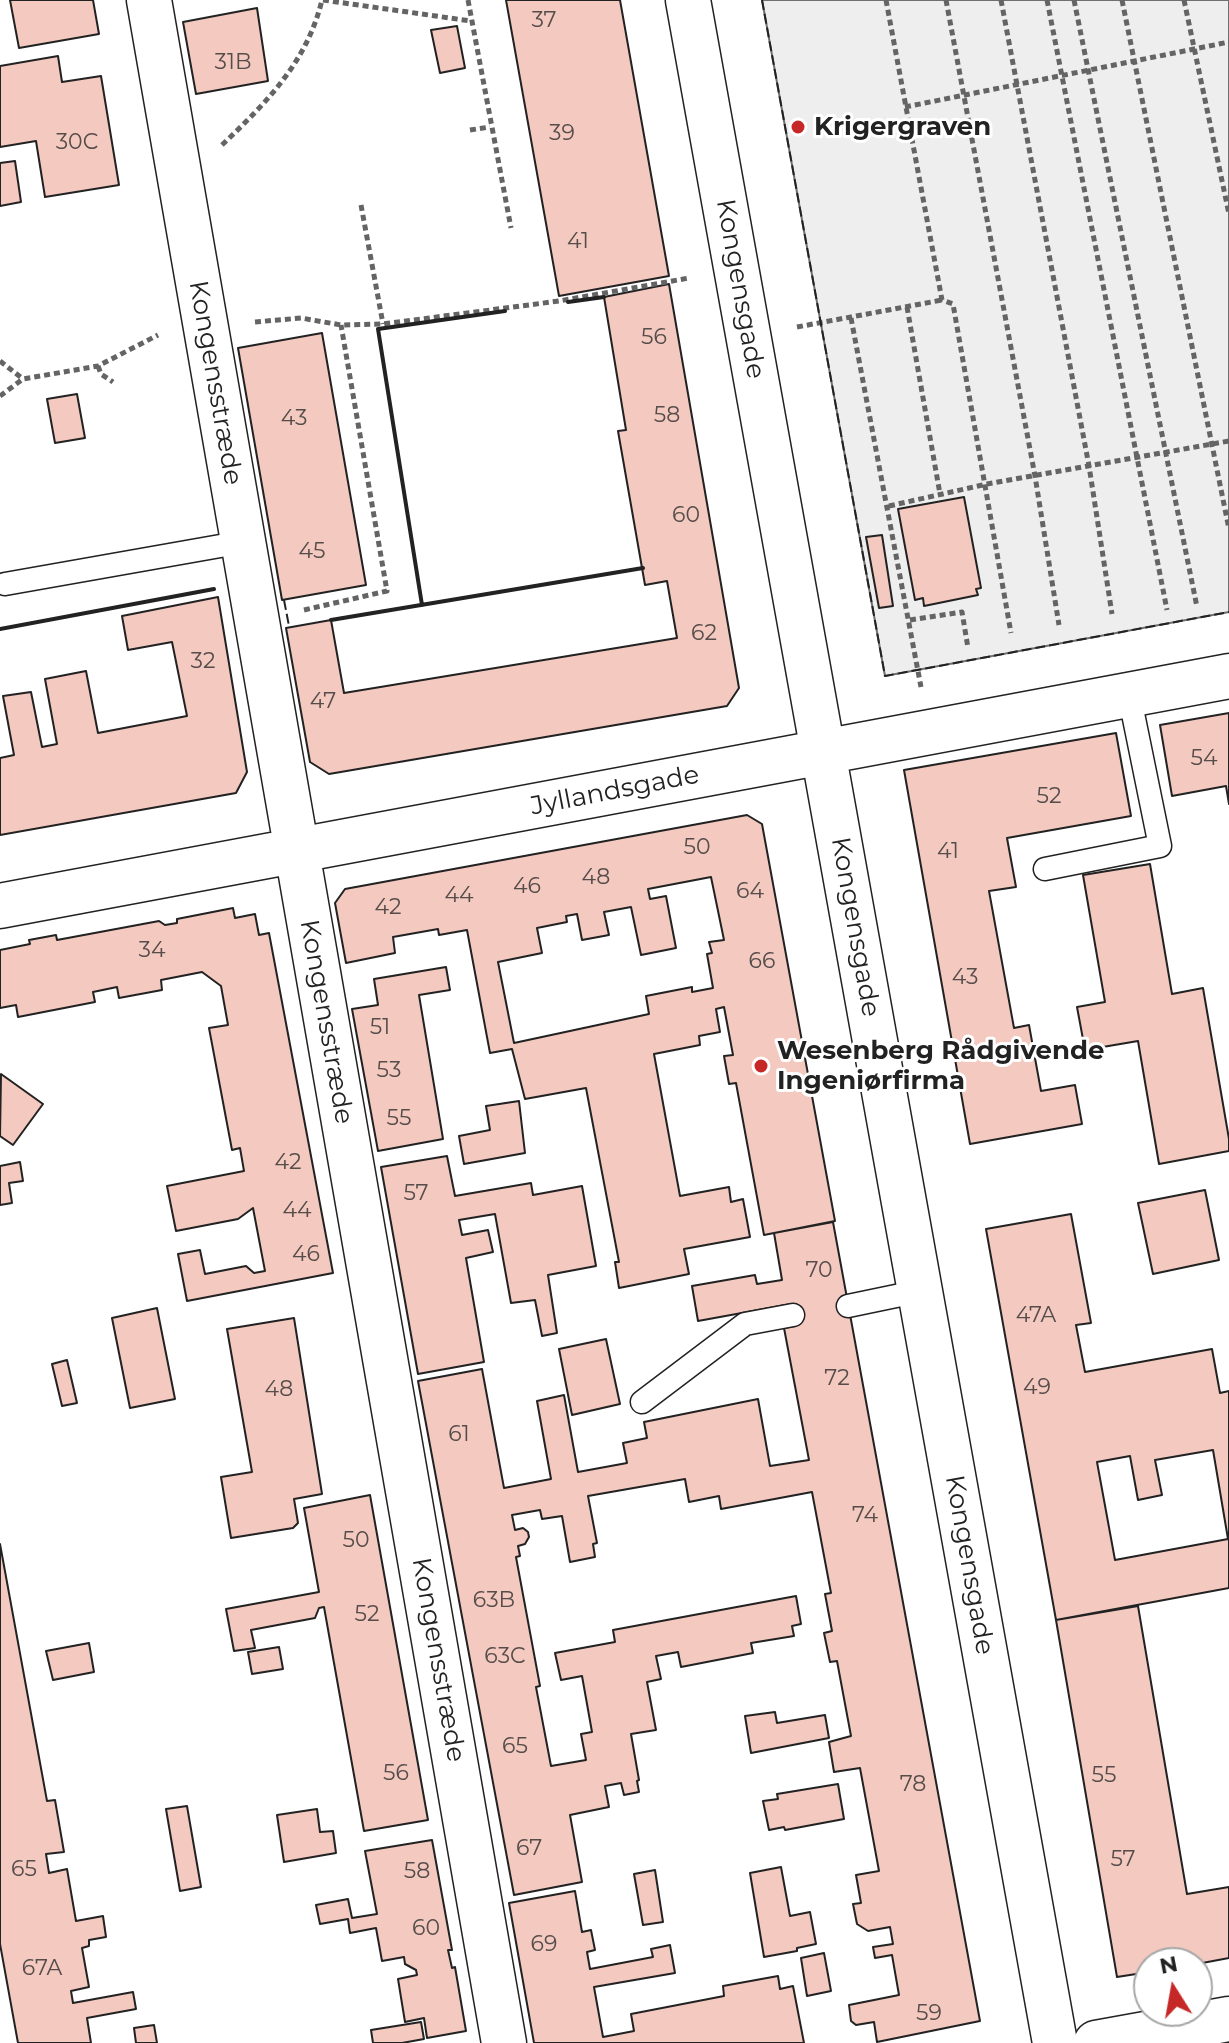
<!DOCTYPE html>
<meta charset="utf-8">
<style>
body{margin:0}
#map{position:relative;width:1229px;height:2043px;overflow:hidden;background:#fff;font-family:Montserrat,sans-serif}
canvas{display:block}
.north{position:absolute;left:1133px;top:1947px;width:80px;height:80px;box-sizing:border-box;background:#fff;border:2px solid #a7a7a7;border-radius:50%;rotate:349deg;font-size:22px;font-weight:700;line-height:32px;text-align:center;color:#222}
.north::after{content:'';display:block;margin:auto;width:28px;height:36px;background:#c62828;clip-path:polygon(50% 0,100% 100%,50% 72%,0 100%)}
</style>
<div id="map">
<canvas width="1229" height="2043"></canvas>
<div class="north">N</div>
</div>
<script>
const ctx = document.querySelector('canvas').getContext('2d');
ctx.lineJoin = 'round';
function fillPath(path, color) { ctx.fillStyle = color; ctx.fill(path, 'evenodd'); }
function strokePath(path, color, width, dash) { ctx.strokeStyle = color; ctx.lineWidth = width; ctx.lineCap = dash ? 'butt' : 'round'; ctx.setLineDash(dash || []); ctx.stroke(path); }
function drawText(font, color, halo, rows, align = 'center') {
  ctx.font = font + ' Montserrat,sans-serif'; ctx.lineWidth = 6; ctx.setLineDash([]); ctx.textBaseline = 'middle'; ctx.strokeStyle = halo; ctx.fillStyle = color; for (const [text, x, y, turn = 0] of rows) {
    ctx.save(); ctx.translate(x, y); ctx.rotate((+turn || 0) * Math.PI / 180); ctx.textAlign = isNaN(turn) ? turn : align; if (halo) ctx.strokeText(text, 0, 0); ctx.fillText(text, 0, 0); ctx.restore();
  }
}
const green = new Path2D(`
 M762 0H1229V612L885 676Z`);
fillPath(green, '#eee');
strokePath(green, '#6f6f6f', 2);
const building = new Path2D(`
 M10 0H93L99 34 19 48Z
 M506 0H620L669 276 559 296Z
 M257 8 268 81 196 94 183 22Z
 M457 26 465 68 440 73 431 30Z
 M58 56 62 82 101 76 119 185 45 197 36 141 0 147V66Z
 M15 161 21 202 0 206V163Z
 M669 284 739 688 727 706 329 774 310 762 286 628 331 620 344 693 677 638 667 581 645 585 618 431 626 430 604 297Z
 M322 333 366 585 282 600 238 348Z
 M77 394 85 438 55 443 47 399Z
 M964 497 981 588 976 589 978 595 924 606 923 598 915 600 898 509Z
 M882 535 893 606 879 608 866 537Z
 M218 597 247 772 236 793 0 835V758L14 755 3 696 31 692 42 747 57 744 45 679 86 671 98 733 187 716 172 642 128 650 122 616Z
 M1229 713V804L1226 786 1172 796 1160 725Z
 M1116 733 1131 816 1007 838 1016 887 989 891 1014 1028 1029 1025 1041 1091 1075 1085 1082 1124 970 1144 904 770Z
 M747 815 762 824 835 1221 764 1235 736 1083 729 1084 724 1056 733 1055 724 1007 716 1009 720 1032 699 1036 700 1045 654 1054 680 1196 729 1187 731 1202 743 1199 750 1237 684 1249 689 1274 619 1288 615 1262H619L586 1088 525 1099 512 1049 490 1053 467 930 439 935 438 929 393 937 395 953 346 963 335 903 345 889ZM711 877 724 940 709 942 712 953 707 954 713 988 692 992V987L646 996 649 1014 514 1043 498 962 542 953 537 928 567 922 566 916 577 914 582 940 609 935 604 912 631 907 641 955 676 948 666 896 650 899 648 889Z
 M1150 864 1172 994 1203 988 1229 1139V1151L1159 1164 1138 1041 1085 1050 1077 1007 1105 1002 1083 875Z
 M233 908 235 918 255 914 259 935 269 933 333 1273 187 1301 178 1254 200 1250 205 1274 246 1266 254 1273 265 1271 253 1208 238 1219 176 1231 167 1186 244 1171 240 1148 232 1150 209 1028 228 1025 221 986 202 972 161 980 162 990 119 998 117 987 93 992 95 1002 18 1017 16 1005 0 1008V950L30 944 29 940 56 935 57 940 159 921 165 925 177 923V919Z
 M446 967 450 990 419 995 443 1139 378 1151 352 1009 378 1005 374 979Z
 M1 1074 43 1104 13 1145 0 1136Z
 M519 1101 525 1153 464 1164 459 1136 490 1130 486 1106Z
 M447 1156 455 1196 531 1183 533 1195 582 1186 596 1266 548 1275 557 1333 542 1336 535 1300 511 1303 495 1214 459 1220 462 1235 488 1230 493 1252 466 1258 484 1362 418 1374 381 1167Z
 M20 1162 23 1181 9 1183 12 1203 0 1205V1166Z
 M1205 1190 1219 1260 1153 1274 1138 1203Z
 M1071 1214 1091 1323 1076 1325 1085 1372 1212 1349 1220 1393 1229 1391V1588L1056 1620 986 1229ZM1213 1450 1228 1539 1115 1560 1097 1462 1130 1456 1138 1500 1162 1495 1155 1460Z
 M833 1222 980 2021 877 2042 874 2022 856 2025 851 2021 849 2005 899 1995 892 1955 875 1958 873 1947 893 1944 890 1927 868 1931 857 1924 853 1904 861 1903 856 1875 879 1871 860 1768 834 1772 829 1742 851 1736 837 1661 830 1662 824 1633 832 1631 825 1594 831 1593 812 1492 721 1509 719 1496 689 1502 685 1479 588 1496 597 1543 593 1544 595 1557 570 1562 562 1516 542 1519 540 1510 512 1515 515 1530 523 1528 528 1532 529 1537 525 1544 518 1546 520 1556 516 1557 540 1686 536 1687 551 1766 586 1760 581 1734 592 1732 582 1676 561 1680 555 1653 615 1642 613 1630 796 1596 801 1624 792 1626 794 1636 751 1643 753 1653 681 1667 678 1652 656 1656 661 1679 647 1682 656 1730 631 1734 639 1780 637 1781 639 1792 624 1795 621 1783 605 1786 609 1807 570 1815 582 1882 514 1895 418 1381 482 1369 504 1488 551 1479 537 1401 564 1395 578 1472 627 1463 623 1443 647 1438 644 1422 758 1399 770 1466 809 1460 784 1328 795 1326 791 1304 698 1321 692 1286 755 1275 757 1284 782 1280 774 1233Z
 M157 1308 175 1399 130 1408 112 1318Z
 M294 1318 322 1494 294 1499 298 1523 293 1528 231 1538 221 1477 252 1472 227 1329Z
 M606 1339 620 1404 572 1415 559 1349Z
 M67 1360 77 1403 62 1406 52 1364Z
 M370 1495 428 1820 364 1831 324 1607 319 1608 315 1618 251 1630 255 1648 234 1651 226 1609 319 1592 304 1508Z
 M0 1544 47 1801 55 1800 64 1852 46 1854 49 1873 67 1869 76 1921 103 1916 106 1937 89 1940V1946L82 1948 89 1987 71 1991 73 2003 133 1992 136 2009 87 2018 91 2043H18L0 1944Z
 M1138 1606 1187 1894 1229 1887V1958L1197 1964 1149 1963V1972L1117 1977 1056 1620Z
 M89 1643 94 1672 53 1680 46 1651Z
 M279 1647 283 1669 252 1674 248 1652Z
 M775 1712 777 1723 825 1715 829 1738 751 1753 745 1716Z
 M838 1784 844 1819 785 1830 784 1827 769 1830 763 1801 778 1799 777 1794Z
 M187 1806 201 1887 180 1891 166 1809Z
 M317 1809 320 1832 333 1831 336 1853 284 1862 277 1815Z
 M432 1840 452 1950H448L452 1968 455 1967 466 2031 427 2038 424 2018 405 2022 398 1979 417 1975 416 1970 405 1964 404 1957 382 1961 376 1928 350 1933 348 1919 320 1924 316 1905 348 1899 352 1918 377 1914 365 1851Z
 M781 1867 790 1916 810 1912 816 1944 797 1948V1951L764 1957 750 1873Z
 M655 1870 663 1922 643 1925 634 1874Z
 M575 1891 582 1932 591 1930 595 1950 587 1952 590 1969 653 1957 651 1949 670 1945 675 1973 594 1987 603 2037 634 2031 631 2014 724 1996 723 1986 778 1976 780 1989 793 1986 804 2043H534L509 1903Z
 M824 1953 831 1991 807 1996 801 1958Z
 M421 2022 424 2039 402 2043H373L371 2030Z
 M154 2025 157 2043H136L134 2028Z`);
fillPath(building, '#f3c9c0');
strokePath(building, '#222', 2);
const lane = new Path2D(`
 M5 584 243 542
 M1045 869 1160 846 1129 694
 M848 1306 920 1291
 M642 1402 745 1324 793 1315`);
const street = new Path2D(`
 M149 0 504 2043
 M688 0 1055 2043
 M0 906 1229 676`);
const secondary = new Path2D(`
 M1096 2043 1229 2019`);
strokePath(lane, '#222', 25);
strokePath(street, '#222', 47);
strokePath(secondary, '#222', 47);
strokePath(new Path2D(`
 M323 0 471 21
 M468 0 511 228
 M886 0 942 300 953 304 1011 633
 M946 0 1035 476 1059 625
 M1001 0 1089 466 1112 614
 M1047 0 1167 610
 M1074 0 1197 607
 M1122 0 1229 529
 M1184 0 1229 214
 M905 107 1229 42
 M470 130 490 127
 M222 145C267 102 307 62 322 0
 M361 205 383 324
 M907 307 940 494
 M851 318 921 687
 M255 322 301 318 341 325 383 324 559 301 689 278
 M797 327 942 300
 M0 361 23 379
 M98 366 101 374 113 382
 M0 396 23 379 98 366 158 335
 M889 506 987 484 1229 441
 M304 610 387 591 341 325
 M910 620 962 612 968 648`), '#646464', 5, [6, 4]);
strokePath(lane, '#fff', 22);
strokePath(street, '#fff', 44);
strokePath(secondary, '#fff', 44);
strokePath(new Path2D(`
 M762 0 885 676 1229 612
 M284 600 289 626`), '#222', 2, [10, 4]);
strokePath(new Path2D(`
 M568 302 604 297
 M422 605 378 329 505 311
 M331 620 643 568
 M0 629 214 589`), '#222', 4);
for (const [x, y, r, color] of [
 [798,127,8,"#c62828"],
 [761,1066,8,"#c62828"]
]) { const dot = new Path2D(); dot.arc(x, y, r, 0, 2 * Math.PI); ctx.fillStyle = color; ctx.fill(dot); strokePath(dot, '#fff', 3); }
drawText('22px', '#564c4a', null, [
 ["37",544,21],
 ["31B",233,63],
 ["39",562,134],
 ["30C",77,143],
 ["41",578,242],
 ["56",654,338],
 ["58",667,416],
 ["43",294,419],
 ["60",686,516],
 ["45",312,552],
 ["62",704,634],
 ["32",203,662],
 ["47",323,702],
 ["54",1204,759],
 ["52",1049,797],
 ["50",697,848],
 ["41",948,852],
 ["48",596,878],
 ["46",527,887],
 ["64",750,892],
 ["44",459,896],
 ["42",388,908],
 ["34",152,951],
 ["66",762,962],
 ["43",965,978],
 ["51",380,1028],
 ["53",389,1071],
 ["55",399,1119],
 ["42",288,1163],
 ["57",416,1194],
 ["44",297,1211],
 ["46",306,1255],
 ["70",819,1271],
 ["47A",1036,1316],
 ["72",837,1379],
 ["49",1037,1388],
 ["48",279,1390],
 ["61",459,1435],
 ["74",865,1516],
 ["50",356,1541],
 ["63B",494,1601],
 ["52",367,1615],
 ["63C",505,1657],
 ["65",515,1747],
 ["56",396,1774],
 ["55",1104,1776],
 ["78",913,1785],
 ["67",529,1849],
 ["57",1123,1860],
 ["65",24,1870],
 ["58",417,1872],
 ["60",426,1929],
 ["69",544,1945],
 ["67A",42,1969],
 ["59",929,2014]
]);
drawText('bold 26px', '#222', '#fff', [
 ["Krigergraven",814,127],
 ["Wesenberg Rådgivende",777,1051],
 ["Ingeniørfirma",777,1081]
], 'left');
drawText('26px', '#222', '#fff', [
 ["Kongensgade",740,289,80],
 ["Kongensstræde",215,383,80],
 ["Jyllandsgade",615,791,-11],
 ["Kongensgade",855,927,80],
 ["Kongensstræde",326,1022,80],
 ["Kongensgade",969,1565,80],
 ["Kongensstræde",438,1660,80]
]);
</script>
